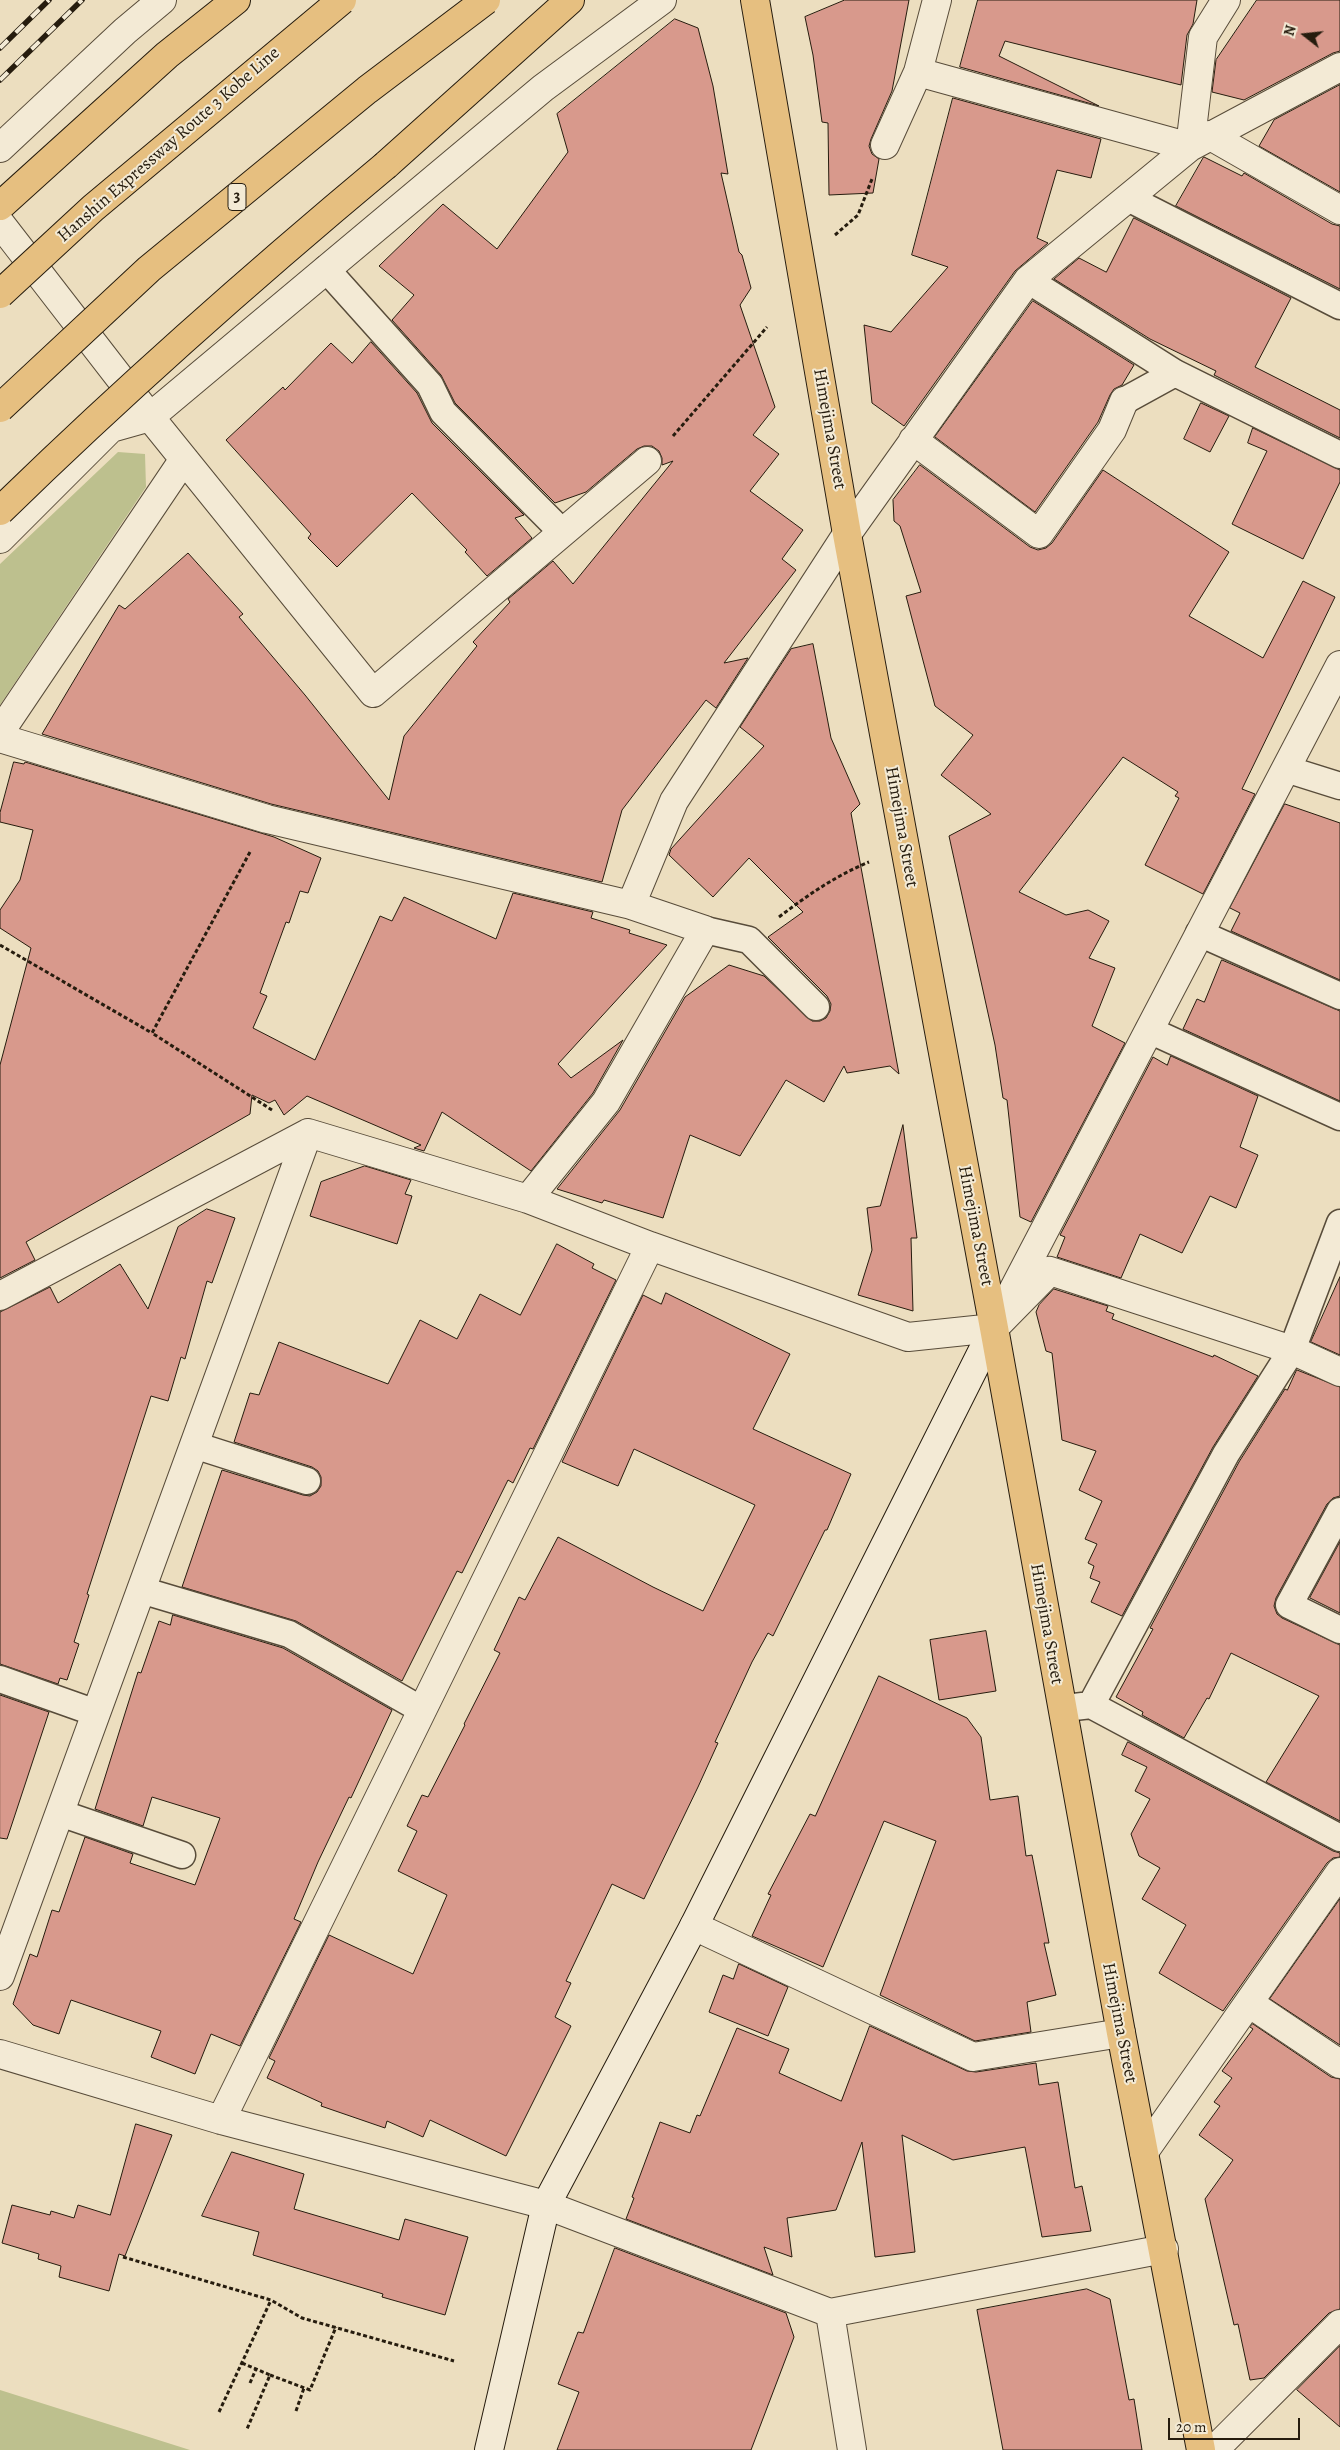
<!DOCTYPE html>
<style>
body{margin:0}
#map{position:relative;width:1340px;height:2450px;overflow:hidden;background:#ecdebf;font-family:Alegreya,serif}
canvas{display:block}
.north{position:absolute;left:1280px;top:10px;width:50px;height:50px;-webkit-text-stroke:4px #f3ead5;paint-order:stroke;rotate:286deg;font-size:14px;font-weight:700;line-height:20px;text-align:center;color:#261c0e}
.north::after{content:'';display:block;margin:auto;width:18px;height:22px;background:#261c0e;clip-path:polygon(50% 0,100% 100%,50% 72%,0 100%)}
.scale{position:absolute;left:1168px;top:2418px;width:132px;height:22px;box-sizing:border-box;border:2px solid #261c0e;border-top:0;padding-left:6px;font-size:15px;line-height:18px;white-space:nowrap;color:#261c0e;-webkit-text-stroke:4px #f3ead5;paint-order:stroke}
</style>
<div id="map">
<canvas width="1340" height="2450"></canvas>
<div class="north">N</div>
<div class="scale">20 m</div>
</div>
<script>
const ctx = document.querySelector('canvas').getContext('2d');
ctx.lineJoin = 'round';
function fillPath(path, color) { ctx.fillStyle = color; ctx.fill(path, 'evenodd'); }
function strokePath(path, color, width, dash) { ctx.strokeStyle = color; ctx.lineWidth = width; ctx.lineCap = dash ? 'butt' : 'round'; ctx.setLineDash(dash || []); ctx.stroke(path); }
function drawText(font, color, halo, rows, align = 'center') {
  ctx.font = font + ' Alegreya,serif'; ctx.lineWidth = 4; ctx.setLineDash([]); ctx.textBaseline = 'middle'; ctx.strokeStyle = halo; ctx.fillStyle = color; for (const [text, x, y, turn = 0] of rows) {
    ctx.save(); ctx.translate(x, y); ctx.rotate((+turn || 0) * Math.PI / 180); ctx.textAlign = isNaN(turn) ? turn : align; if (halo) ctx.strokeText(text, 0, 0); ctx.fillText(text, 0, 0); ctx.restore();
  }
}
fillPath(new Path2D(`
 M118 452 145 454 146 487 0 705V564Z
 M0 2390 190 2450H0Z`), '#bdc08e');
const building = new Path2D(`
 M845 0H909L892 91 871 139 869 146 872 154 879 159 873 193 829 195 828 123 822 122 813 55 805 17Z
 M978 0H1197L1193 24 1187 35 1181 85 1005 41 999 56 1099 106 960 67Z
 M1257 0H1340V51L1333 53 1244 100 1212 92 1216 60Z
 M675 19 698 28 713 86 728 174 721 173 739 252 742 255 751 288 740 305 775 407 753 435 779 454 750 491 803 530 782 559 796 570 724 663 748 658 716 708 706 700 622 810 602 882 271 804 42 734 119 605 125 609 188 553 243 614 239 617 305 695 389 800 404 736 477 646 473 642 510 602 508 599 553 561 573 584 673 461 662 465V458L659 451 652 446H644L637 449 586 492 555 503 455 403 441 375 392 320 414 295 379 266 443 204 497 249 568 152 557 114Z
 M1340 85V192L1259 146 1274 120Z
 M953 98 1101 139 1091 178 1057 170 1037 238 1048 243 1015 271 904 426 872 403 864 325 891 332 948 267 912 255Z
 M1204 157 1242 176 1244 173 1332 224 1340 226V289L1176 206Z
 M1134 218 1291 298 1255 367 1340 410V438L1214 375 1216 371 1150 339 1054 279 1079 258 1106 272Z
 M1033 301 1134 365 1122 385 1114 389 1110 395 1098 422 1035 512 935 437Z
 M371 342 417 393 432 423 524 515 515 518 532 538 487 576 465 552 467 550 412 493 337 567 308 538 311 534 226 440 283 387 285 390 331 343 352 363Z
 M1201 403 1229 416 1210 452 1184 439Z
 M1253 428 1340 470V482L1303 559 1232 524 1267 451 1248 443Z
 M920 465 1030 547 1038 550 1046 548 1052 543 1103 470 1229 552 1189 616 1263 658 1303 581 1335 597 1242 789 1255 794 1203 894 1145 865 1179 798 1175 796 1178 792 1123 757 1019 892 1066 915 1088 910 1109 921 1089 958 1115 968 1092 1026 1125 1043 1031 1222 1020 1217 1007 1100 1003 1098 995 1045 949 836 991 814 941 775 973 735 935 706 906 596 921 592 900 526 894 521 893 500Z
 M813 644 831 738 860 804 851 813 899 1074 890 1066 847 1073 844 1066 824 1102 786 1080 740 1156 690 1135 663 1218 604 1200 602 1203 557 1189 620 1110 685 997 729 965 764 976 812 1021H820L826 1018 830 1011 831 1004 827 996 768 937 803 912 749 858 713 897 669 855 671 849 764 746 740 727 791 649Z
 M14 762 24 764 25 762 274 837 321 858 308 893 300 891 289 923 286 922 260 993 267 996 253 1028 315 1060 380 916 392 921 404 897 496 939 513 893 593 912 591 918 630 930 629 933 667 945 558 1064 571 1078 623 1040 593 1093 531 1171 442 1112 424 1151 414 1148 421 1145 307 1096 284 1115 275 1100 269 1103 252 1095 250 1114 26 1242 35 1260 0 1278V1065L31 948 0 928V910L20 880 33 830 0 822V813Z
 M1285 804 1340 823V980L1231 931 1240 913 1230 908Z
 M1222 960 1340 1011V1101L1183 1029 1197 999 1204 1002Z
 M1171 1056 1258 1096 1240 1147 1258 1155 1236 1208 1210 1196 1182 1253 1140 1234 1121 1278 1057 1257 1065 1237 1060 1235 1153 1057 1167 1065Z
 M903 1125 917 1238H911L913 1311 858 1295 872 1250 867 1208 880 1206Z
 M365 1166 411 1180 405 1194 412 1196 397 1244 310 1216 321 1182Z
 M207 1209 235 1218 212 1283 207 1281 185 1359 181 1357 168 1401 151 1396 87 1594 89 1595 74 1642 79 1644 67 1680 60 1678 58 1684 0 1664V1312L50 1287 58 1303 120 1264 148 1309 178 1227Z
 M557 1244 594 1264 592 1268 616 1280 533 1449 530 1448 513 1483 508 1480 462 1573 457 1571 402 1681 296 1621 182 1587 222 1470 303 1495 310 1496 317 1492 321 1486V1477L318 1471 312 1467 234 1442 250 1393 259 1395 279 1342 388 1384 420 1320 457 1339 480 1294 520 1315Z
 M1340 1277V1355L1311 1342Z
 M1054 1289 1108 1306 1106 1311 1114 1314 1112 1319 1213 1357 1214 1355 1258 1376 1213 1447 1122 1616 1091 1602 1100 1582 1090 1578 1094 1566 1088 1563 1097 1544 1085 1539 1102 1501 1079 1490 1096 1451 1062 1440 1052 1353 1046 1351 1036 1312 1039 1305Z
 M666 1293 790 1354 753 1429 851 1474 827 1530H825L773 1636 768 1633 752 1662 715 1742 718 1743 698 1787 644 1899 612 1884 566 1981 571 1983 555 2017 571 2026 506 2156 430 2120 423 2137 387 2121 385 2128 321 2106 322 2103 267 2078 275 2061 269 2058 329 1935 413 1974 447 1895 398 1871 417 1831 407 1826 422 1795 428 1797 465 1725 464 1724 500 1653 494 1650 519 1597 525 1600 558 1537 653 1587 703 1611 755 1505 634 1449 618 1486 562 1462 643 1295 661 1304Z
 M1297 1370 1340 1387V1496L1333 1498 1327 1504 1276 1598 1274 1606 1277 1614 1282 1618 1340 1645V1821L1266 1782 1319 1696 1231 1653 1209 1699 1207 1698 1184 1738 1142 1715 1143 1712 1116 1697 1153 1629 1150 1628 1239 1462 1285 1389 1287 1390Z
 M1340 1542V1613L1310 1598Z
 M173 1615 283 1648 392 1710 351 1798 349 1797 318 1862 294 1919 301 1922 240 2046 211 2034 195 2074 151 2057 161 2031 71 2000 59 2034 33 2025 13 2004 30 1954 37 1957 52 1910 59 1912 85 1837 133 1854 130 1863 195 1885 220 1818 152 1797 143 1826 95 1809 138 1672 141 1673 159 1621 170 1625Z
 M986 1631 996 1691 939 1700 930 1640Z
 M879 1676 967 1718 981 1737 990 1800 1018 1796 1026 1856 1032 1855 1049 1943H1044L1056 1995 1027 2002 1031 2032 975 2041 880 1995 936 1841 884 1821 823 1967 752 1936 771 1895 768 1894 810 1814 815 1816Z
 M0 1695 49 1712 7 1839 0 1838Z
 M1128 1742 1333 1851 1340 1853V1857L1333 1858 1327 1863 1223 2011 1159 1973 1186 1925 1142 1899 1160 1868 1139 1856 1131 1834 1150 1799 1135 1791 1147 1767 1122 1755Z
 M1340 1899V2045L1270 1999Z
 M739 1964 788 1987 768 2036 709 2012 723 1975 733 1979Z
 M1253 2024 1331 2077 1340 2079V2309L1329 2313 1264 2378 1250 2380 1238 2324 1234 2325 1205 2199 1233 2160 1199 2135 1220 2106 1214 2102 1232 2078 1222 2071 1253 2029 1250 2027Z
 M870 2026 967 2071 976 2072 1036 2063 1039 2085 1058 2082 1075 2188 1082 2186 1091 2231 1042 2237 1025 2147 953 2160 902 2135 915 2252 875 2257 862 2142 836 2210 787 2218 792 2257 764 2247 773 2275 626 2219 634 2198 632 2197 660 2122 690 2133 697 2115 700 2116 737 2028 789 2049 779 2073 841 2101Z
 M136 2124 172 2135 125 2256 119 2254 109 2291 59 2277 61 2266 38 2259 39 2254 2 2243 12 2205 50 2215 51 2211 74 2218 78 2205 110 2215Z
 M232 2152 304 2174 294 2209 399 2240 405 2219 468 2237 445 2315 382 2297 383 2294 253 2255 259 2232 202 2216Z
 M615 2248 786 2313 794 2337 751 2450H557L579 2392 558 2384 578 2332 583 2333Z
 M1087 2289 1110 2299 1129 2400 1134 2399 1142 2450H1003L977 2310Z
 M1340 2346V2427L1297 2390Z`);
fillPath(building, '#d8998c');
strokePath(building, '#261c0e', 1);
const lane = new Path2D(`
 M1128 198 1340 306
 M326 269 430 385 443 412 562 532
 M1028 280 1175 373 1340 455
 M1124 401 1175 373
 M1286 769 1340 786
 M705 930 749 940 816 1007
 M1199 933 1340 996
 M1149 1030 1340 1117
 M194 1445 307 1481
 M1340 1511 1289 1605 1340 1630
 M141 1590 289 1634 422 1710
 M0 1679 96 1713
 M1091 1705 1226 1454 1292 1350 1340 1223
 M1074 1707 1091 1705 1340 1838
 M60 1813 182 1855`);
const street = new Path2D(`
 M918 72 1190 147 1203 37 1226 0
 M1209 135 1340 210
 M885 145 918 72 937 0
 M0 148 125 31 162 0
 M0 223 150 417 373 693 647 461
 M913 440 1039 534 1112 430 1124 401
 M0 539 111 428 150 417 543 88 662 0
 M0 732 184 459
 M0 738 267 819 631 905 705 930 606 1102 528 1199
 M631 905 674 801 847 534 1028 280 1190 147 1340 67
 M0 1296 308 1133 528 1199 650 1246 908 1337 994 1328 1050 1271 1292 1350 1340 1372
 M1007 1302 1340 665
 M694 1926 973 2057 1121 2033
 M0 1976 308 1133
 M1249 2003 1340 2064
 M0 2054 221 2120 546 2205 830 2313 852 2450
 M221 2120 650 1246
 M1144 2152 1340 1872
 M830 2313 1164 2249
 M1214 2450 1340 2324`);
const secondary = new Path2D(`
 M489 2450 546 2205 694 1926 994 1328`);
const primary = new Path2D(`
 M755 0 847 534 994 1328 1121 2033 1201 2450`);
const highway = new Path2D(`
 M386 165 570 0
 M0 206 167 55 236 0`);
strokePath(lane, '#584c3a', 29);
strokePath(street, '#584c3a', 30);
strokePath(secondary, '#261c0e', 30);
strokePath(primary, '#261c0e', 30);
strokePath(highway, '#261c0e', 30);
strokePath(new Path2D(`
 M835 235 858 215 872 179
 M673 436 767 327
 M250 852 152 1033 272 1110
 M779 917C808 895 835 876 869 862
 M0 945 152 1033
 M123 2257 271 2300 302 2318 454 2361
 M242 2363 270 2375 247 2429
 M270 2375 310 2390 336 2327
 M250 2383 256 2369
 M296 2411 304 2388
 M219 2412 271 2300`), '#261c0e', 3, [4, 2.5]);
strokePath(lane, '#f3ead5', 26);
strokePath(street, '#f3ead5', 28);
strokePath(secondary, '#f3ead5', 28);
strokePath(primary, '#e6bf80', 28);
strokePath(highway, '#e6bf80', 28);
const rail = new Path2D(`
 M0 48 49 0
 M0 80 82 0`);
strokePath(rail, '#261c0e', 5.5);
strokePath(rail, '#f3ead5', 4, [11]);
const highwayBridge = new Path2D(`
 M0 294 93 208 342 0
 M0 408 149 269 367 90 486 0
 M0 511C124 390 253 276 386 165`);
strokePath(highwayBridge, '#261c0e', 30, []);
strokePath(highwayBridge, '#e6bf80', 28);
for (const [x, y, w] of [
 [237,197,18]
]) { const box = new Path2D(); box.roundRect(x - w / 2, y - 13.5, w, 27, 4); ctx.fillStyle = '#f3ead5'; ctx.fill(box); strokePath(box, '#261c0e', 1); }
drawText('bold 16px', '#261c0e', null, [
 ["3",237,197]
]);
drawText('18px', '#261c0e', '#f3ead5', [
 ["Hanshin Expressway Route 3 Kobe Line",169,145,-41],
 ["Himejima Street",829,429,80],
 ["Himejima Street",901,827,80],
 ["Himejima Street",975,1226,79],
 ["Himejima Street",1046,1624,80],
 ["Himejima Street",1119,2023,79]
]);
</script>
